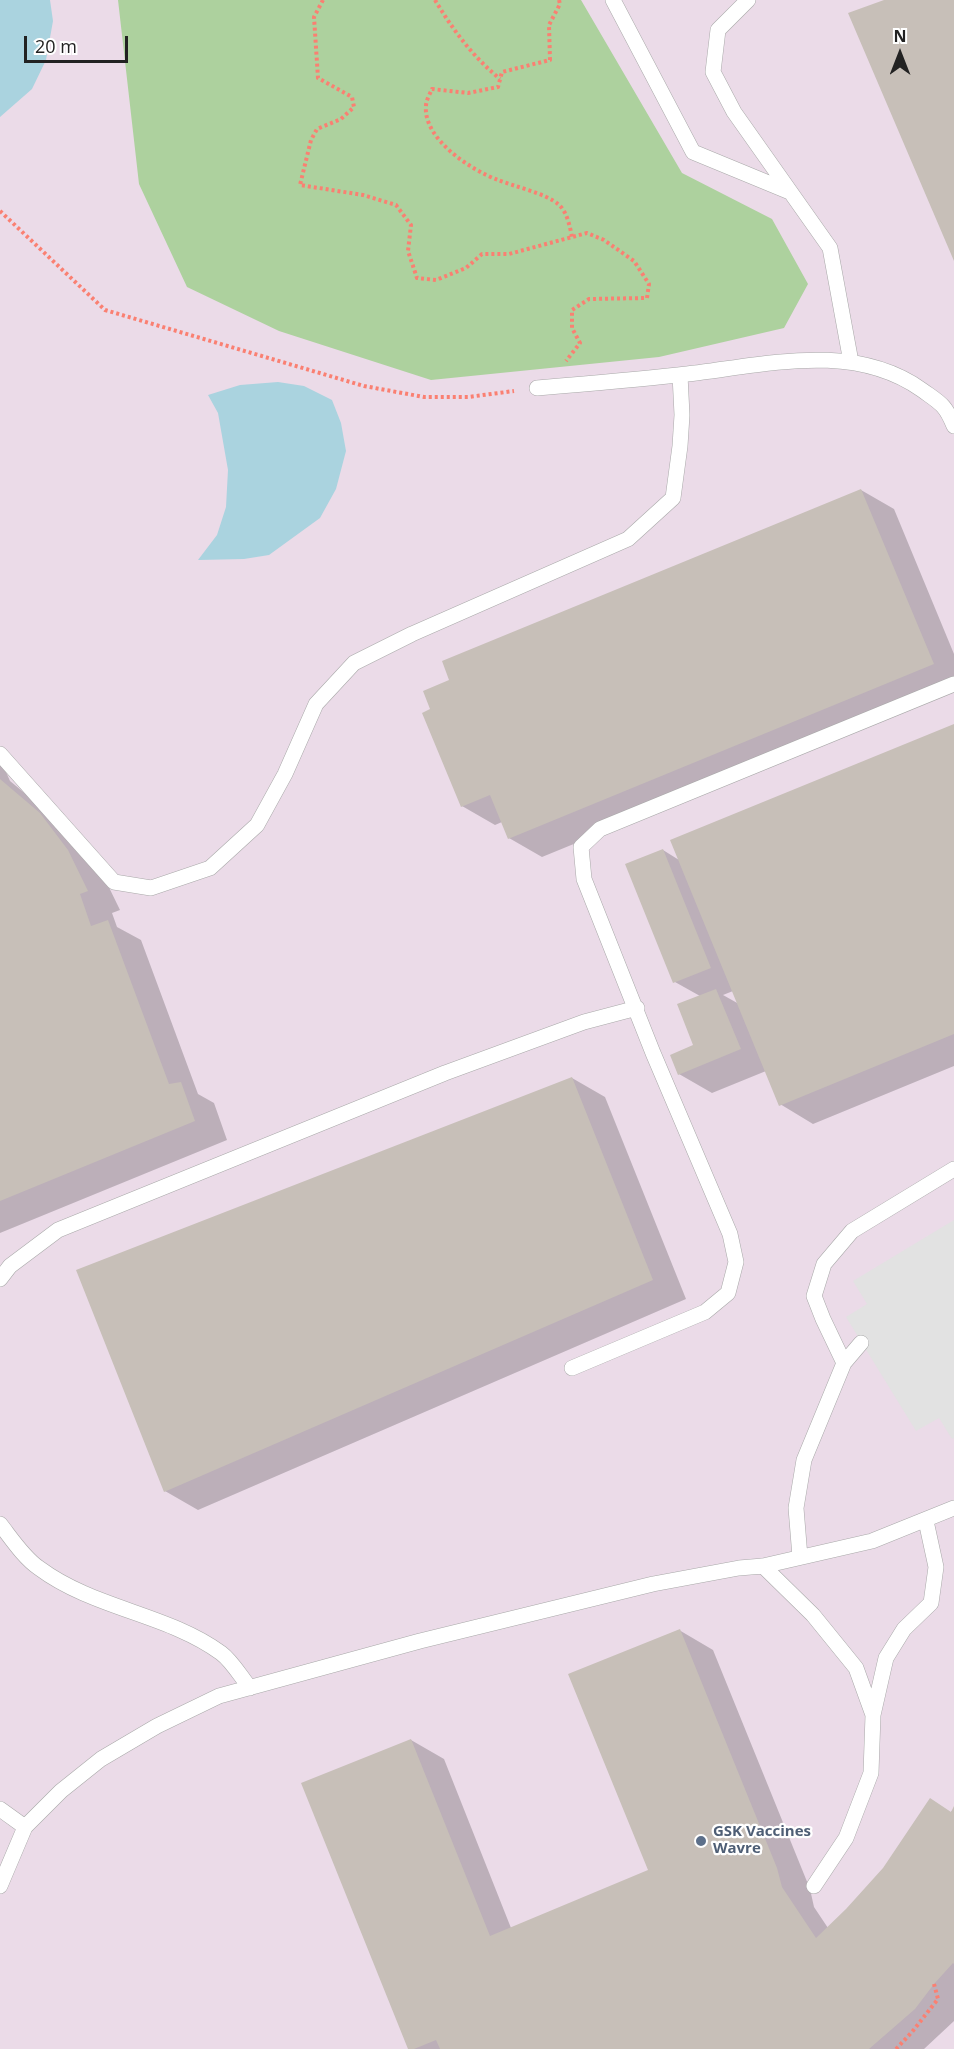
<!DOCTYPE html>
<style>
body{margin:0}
#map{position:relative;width:954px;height:2049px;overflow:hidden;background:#f2efe9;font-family:"Open Sans",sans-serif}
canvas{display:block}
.north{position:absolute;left:870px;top:24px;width:60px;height:60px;-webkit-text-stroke:4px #fff;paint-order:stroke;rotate:0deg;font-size:16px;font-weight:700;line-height:24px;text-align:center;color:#222}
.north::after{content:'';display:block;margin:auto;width:21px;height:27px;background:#222;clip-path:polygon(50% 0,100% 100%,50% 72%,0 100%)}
.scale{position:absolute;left:24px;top:36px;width:104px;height:27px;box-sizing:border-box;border:3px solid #222;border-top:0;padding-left:8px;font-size:18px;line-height:21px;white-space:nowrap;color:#222;-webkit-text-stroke:4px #fff;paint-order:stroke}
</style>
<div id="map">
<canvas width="954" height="2049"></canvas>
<div class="north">N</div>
<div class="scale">20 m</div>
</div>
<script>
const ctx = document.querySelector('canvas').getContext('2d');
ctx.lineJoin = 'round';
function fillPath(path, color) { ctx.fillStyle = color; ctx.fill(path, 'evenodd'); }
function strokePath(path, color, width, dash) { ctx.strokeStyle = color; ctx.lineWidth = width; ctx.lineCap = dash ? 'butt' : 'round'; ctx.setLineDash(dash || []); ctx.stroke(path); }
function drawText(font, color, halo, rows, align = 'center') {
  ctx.font = font + ' "Open Sans",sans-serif'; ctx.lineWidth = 4.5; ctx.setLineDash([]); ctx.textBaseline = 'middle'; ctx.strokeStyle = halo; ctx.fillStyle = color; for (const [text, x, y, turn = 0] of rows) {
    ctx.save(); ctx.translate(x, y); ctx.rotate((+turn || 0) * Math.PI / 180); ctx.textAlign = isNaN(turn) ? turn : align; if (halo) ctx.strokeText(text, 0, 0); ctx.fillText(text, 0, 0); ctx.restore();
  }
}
fillPath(new Path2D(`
 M0 0H954V2049H0Z`), '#ebdbe8');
fillPath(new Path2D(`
 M118 0H581L682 173 772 219 808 284 784 328 659 357 431 380 279 331 187 287 139 184Z`), '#add19e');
fillPath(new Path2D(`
 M954 1220V1438L952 1439 939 1418 916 1431 846 1317 867 1304 853 1281Z`), '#e2e2e2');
fillPath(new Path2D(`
 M0 0H50L53 21 46 60 32 89 0 117Z
 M278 382 304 386 332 400 341 423 346 451 336 489 320 518 269 555 244 559 198 560 217 535 226 507 228 470 218 413 208 395 240 385Z`), '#aad3df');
fillPath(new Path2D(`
 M861 490 894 509 954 654V688L542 857 509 838 502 822 495 825 462 806Z
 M954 725V1066L813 1124 780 1104 766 1071 712 1093 679 1074 695 1046 700 996 675 982 663 850 679 860ZM733 991 739 1004 723 995Z
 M0 758 10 781 73 833 101 871 120 910 112 913 117 927 141 940 198 1094 214 1103 227 1140 0 1233Z
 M572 1078 605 1097 686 1299 198 1510 165 1491Z
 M679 1630 713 1650 810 1889 814 1907 828 1928 954 1809V2021L924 2049H409L411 1740 444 1759 511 1928 650 1871Z`), '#0003');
fillPath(new Path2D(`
 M884 0H954V261L848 13Z
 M861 489 934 664 508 839 490 795 461 807 422 713 430 709 423 691 449 680 442 661Z
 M954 724V1034L779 1106 670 840Z
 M0 779 40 813 68 850 88 891 80 894 91 926 108 920 169 1084 181 1082 195 1121 0 1201Z
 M663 849 711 968 673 983 625 864Z
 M716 989 741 1049 678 1075 670 1055 693 1045 677 1004Z
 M572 1077 653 1280 164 1492 76 1270Z
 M680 1629 777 1868 782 1887 816 1938 846 1909 883 1868 930 1798 951 1812 954 1806V1964L953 1963 934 1984 915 2009 869 2049H440L436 2040 414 2049H408L301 1783 411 1739 490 1936 648 1870 568 1674Z`), '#c7bfb8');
const lane = new Path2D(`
 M613 0 693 152 790 192
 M748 0 718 30 713 72 734 112 830 248 851 362
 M537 388C584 384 631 380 678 375 759 367 850 339 922 390 940 403 945 404 954 426
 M0 754 114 882 151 888 210 868 257 825 285 774 316 704 354 663 412 634 628 539 673 498 680 446 682 415 680 375
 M0 1279 10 1266 58 1230 445 1073 584 1022 637 1008
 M844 1363 823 1319 814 1296 824 1264 852 1231 954 1169
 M572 1368 705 1312 728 1293 736 1262 730 1234 653 1053 584 879 581 847 600 829 954 684
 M0 1524C11 1538 24 1558 39 1568 94 1609 168 1614 221 1653 232 1661 241 1677 250 1688
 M800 1557 796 1508 804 1460 844 1363 861 1343
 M763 1566 813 1615 856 1668 873 1715 871 1773 846 1838 814 1886
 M873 1715 886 1658 904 1629 931 1603 936 1567 926 1521
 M0 1809 25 1827
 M0 1886 25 1827 61 1791 101 1759 157 1726 219 1696 420 1641 653 1584 739 1568 763 1566 872 1541 954 1508`);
strokePath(lane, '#a9a9a9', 16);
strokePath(new Path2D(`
 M323 0 314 17 318 78 352 97 354 107 341 119 317 129 311 140 300 185 363 195 396 205 411 225 408 251 417 278 436 280 466 268 482 254H509L587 233 604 240 634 261 649 284 647 298 589 299 572 310V328L580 343 566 361
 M435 0C453 30 473 57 500 79
 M559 0 560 4 549 25 550 60 502 72 498 87 468 93 432 89C430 94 426 100 426 106 423 139 471 170 498 180 513 186 547 194 558 204 567 211 570 227 572 237
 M0 211 105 310 364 386 424 397H468L514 391
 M896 2049 912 2032 938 1999 934 1984`), '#fa8072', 4, [3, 3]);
strokePath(lane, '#fff', 15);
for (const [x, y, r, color] of [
 [701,1841,6,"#5c6f8a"]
]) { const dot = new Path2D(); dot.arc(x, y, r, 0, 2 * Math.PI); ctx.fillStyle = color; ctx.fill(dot); strokePath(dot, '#fff', 2); }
drawText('bold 15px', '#4e5e75', '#fff', [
 ["GSK Vaccines",713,1832],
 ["Wavre",713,1849]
], 'left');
</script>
